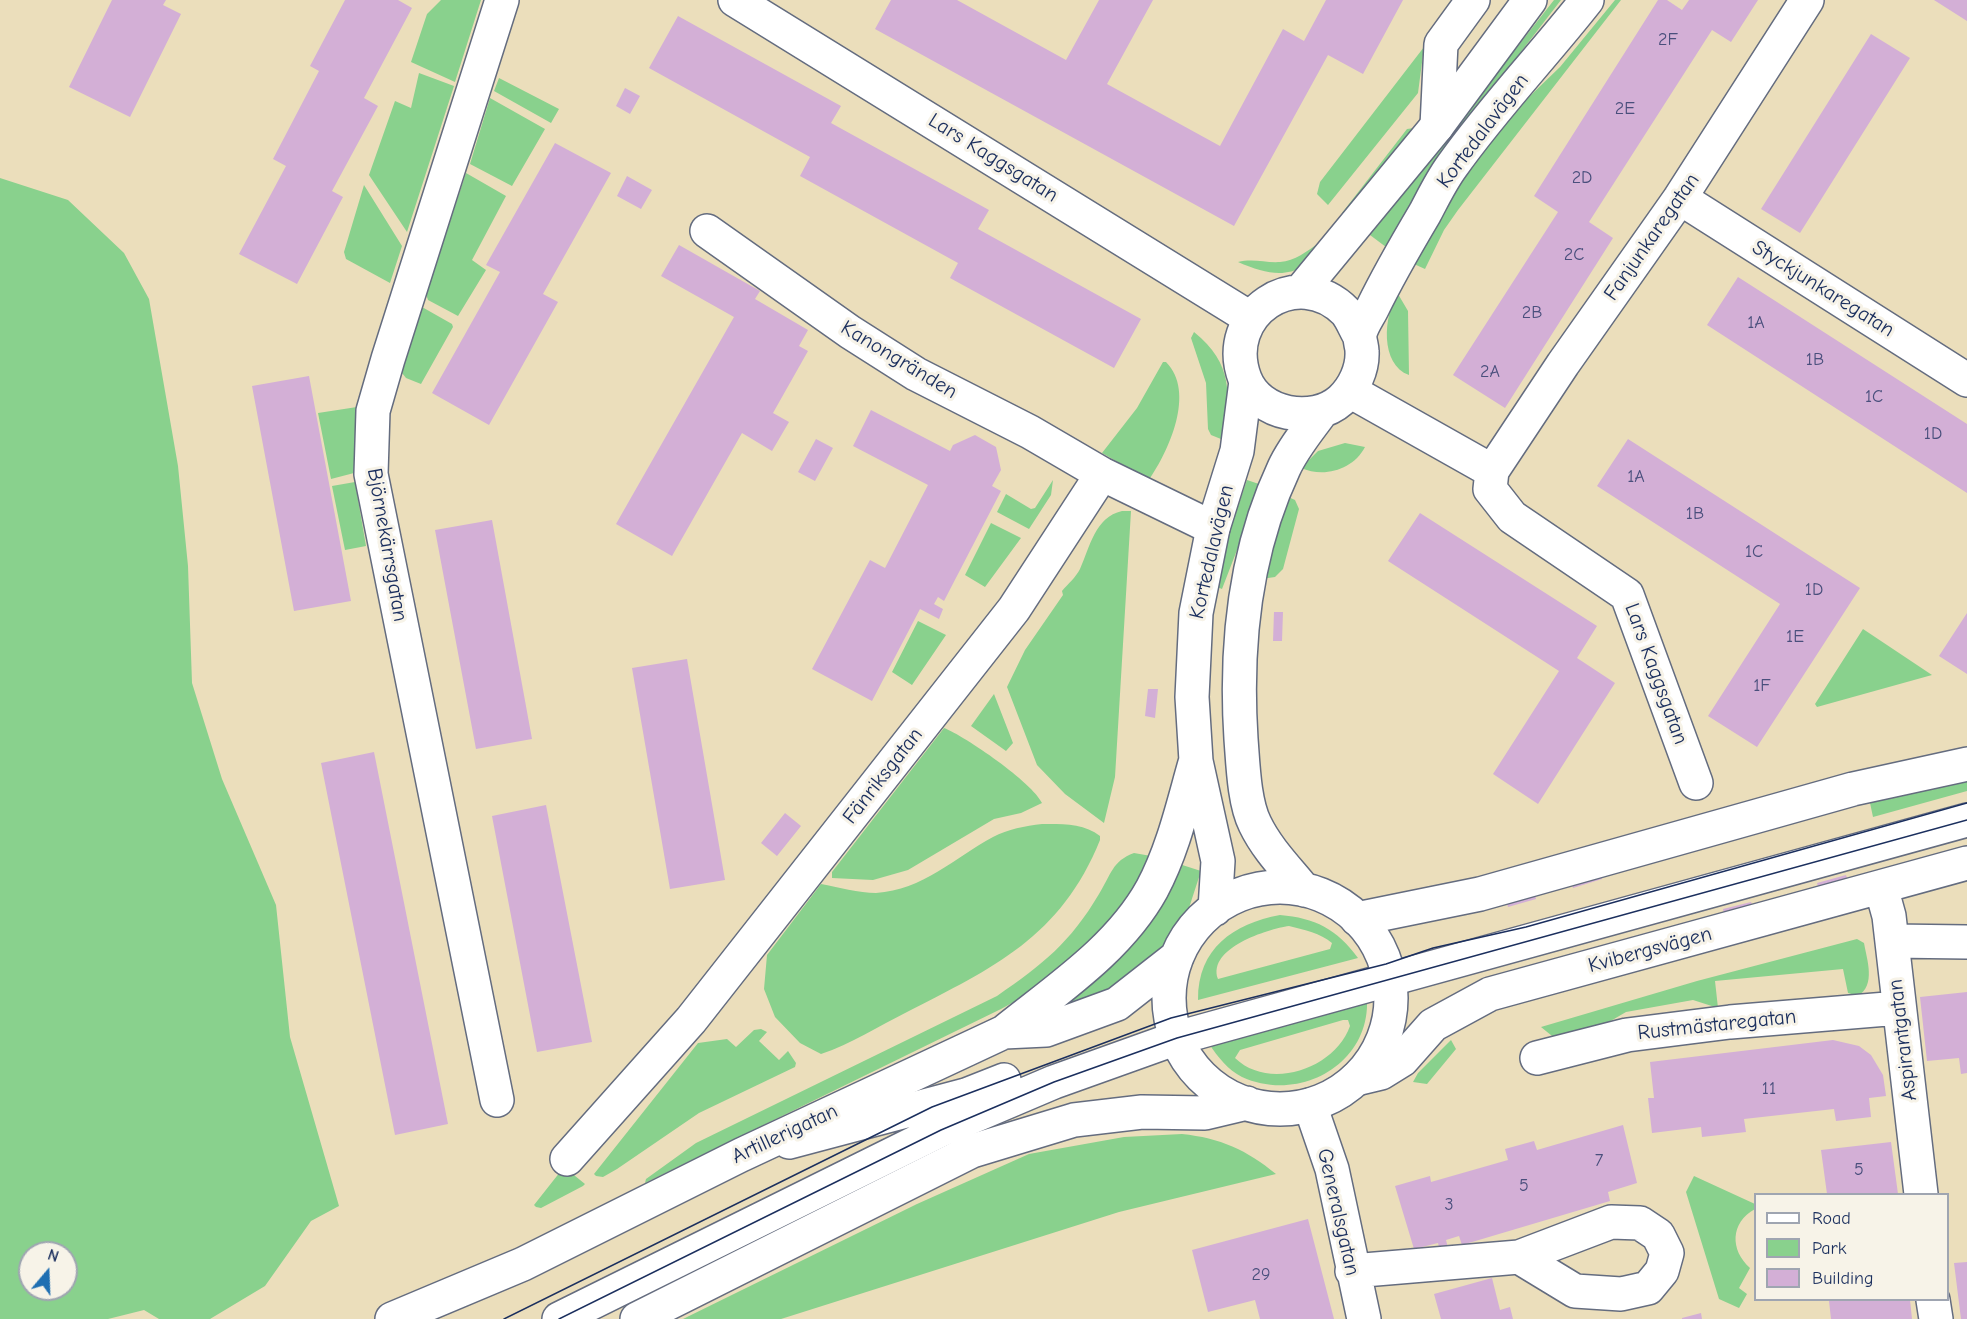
<!DOCTYPE html>
<meta charset="utf-8">
<style>
body{margin:0}
#map{position:relative;width:1967px;height:1319px;overflow:hidden;background:#ebdebb;font-family:"Comic Neue",sans-serif}
canvas{display:block}
.legend{position:absolute;left:1754px;top:1193px;width:195px;height:108px;box-sizing:border-box;background:#f7f3e8;border:2px solid #9fa5b1;margin:0;padding:8px 10px;list-style:none;font-size:18px;color:#1b2f5e}
.legend li{display:flex;align-items:center;gap:12px;height:30px}
.legend b{width:30px;border:2px solid #9fa5b1}
.north{position:absolute;left:18px;top:1241px;width:60px;height:60px;box-sizing:border-box;background:#f7f3e8;border:2px solid #9fa5b1;border-radius:50%;rotate:19deg;font-size:16px;font-weight:700;line-height:24px;text-align:center;color:#1b2f5e}
.north::after{content:'';display:block;margin:auto;width:21px;height:27px;background:#1f6fb2;clip-path:polygon(50% 0,100% 100%,50% 72%,0 100%)}
</style>
<div id="map">
<canvas width="1967" height="1319"></canvas>
<ul class="legend">
<li><b style="height:8px;background:#fff"></b>Road</li>
<li><b style="height:16px;background:#89d18d"></b>Park</li>
<li><b style="height:16px;background:#d3afd6"></b>Building</li>
</ul>
<div class="north">N</div>
</div>
<script>
const ctx = document.querySelector('canvas').getContext('2d');
ctx.lineJoin = 'round';
function fillPath(path, color) { ctx.fillStyle = color; ctx.fill(path, 'evenodd'); }
function strokePath(path, color, width, dash) { ctx.strokeStyle = color; ctx.lineWidth = width; ctx.lineCap = dash ? 'butt' : 'round'; ctx.setLineDash(dash || []); ctx.stroke(path); }
function drawText(font, color, halo, rows, align = 'center') {
  ctx.font = font + ' "Comic Neue",sans-serif'; ctx.lineWidth = 6; ctx.setLineDash([]); ctx.textBaseline = 'middle'; ctx.strokeStyle = halo; ctx.fillStyle = color; for (const [text, x, y, turn = 0] of rows) {
    ctx.save(); ctx.translate(x, y); ctx.rotate((+turn || 0) * Math.PI / 180); ctx.textAlign = isNaN(turn) ? turn : align; if (halo) ctx.strokeText(text, 0, 0); ctx.fillText(text, 0, 0); ctx.restore();
  }
}
fillPath(new Path2D(`
 M441 0H481L455 82 411 62 427 14Z
 M1554 0H1561L1473 114 1390 250 1370 235Z
 M1615 0H1621L1458 210 1444 230 1425 269 1414 264 1462 178 1504 121 1560 67Z
 M1424 47 1418 93 1328 205 1317 194 1320 182Z
 M419 73 454 86 407 232 369 175 395 101 411 108Z
 M499 78 559 109 551 123 494 91Z
 M490 98 545 129 512 186 470 164Z
 M1414 128 1351 220 1342 213 1407 129Z
 M466 173 506 196 472 260 486 270 458 316 428 300 426 294Z
 M0 178 68 200 124 253 149 299 178 466 188 566 192 683 222 779 276 905 290 1037 339 1206 311 1221 265 1286 210 1319H159L144 1310 108 1319H0ZM30 1253H66V1289H30Z
 M364 185 402 246 390 283 346 259 344 252Z
 M1319 243 1325 244C1300 280 1275 278 1238 262 1253 258 1265 263 1280 262 1295 261 1307 251 1319 243Z
 M1398 294 1408 311 1409 375C1380 365 1383 315 1398 294Z
 M422 307 452 324 453 327 421 384 406 378 402 373 418 312Z
 M1194 332C1234 364 1229 394 1226 441L1211 435 1208 429 1206 383 1191 338Z
 M1163 362H1166C1196 392 1169 451 1149 480L1102 453 1137 408Z
 M357 407 354 473 331 479 318 413Z
 M1345 443 1365 447C1353 470 1324 478 1301 468L1318 451Z
 M1053 480 1051 495 1029 529 997 512 1006 494 1031 509 1035 508Z
 M1247 480 1262 485 1222 589 1215 586 1226 541Z
 M355 482 366 546 345 550 332 486Z
 M1286 496 1295 500 1299 509 1283 569 1275 577 1261 579Z
 M1122 511H1131L1115 777 1104 823 1065 794 1037 765 1007 687 1025 650 1063 595 1062 591C1068 584 1076 577 1080 569 1090 547 1095 517 1122 511Z
 M991 523 1021 538 985 587 965 575Z
 M918 621 946 635 912 685 892 672Z
 M1863 629 1932 675 1817 707 1815 704Z
 M994 694 1013 743 1006 751 971 726Z
 M944 728C965 736 1033 783 1042 803L1021 813 994 819 908 870 873 880 832 878V872Z
 M1967 772V791L1873 817 1869 798Z
 M1042 824C1061 824 1084 823 1100 836V840C1061 937 993 968 907 1012 879 1026 851 1044 821 1054L800 1043 775 1017 764 989 767 955 821 884C838 887 859 893 876 893 923 890 954 858 993 837 1008 829 1025 826 1042 824Z
 M1134 853 1151 856 1125 911 1052 981 1001 1009 645 1183 646 1179 696 1143 997 996C1043 964 1070 943 1099 894 1111 875 1112 861 1134 853Z
 M1176 863 1201 871 1188 911 1169 942 1144 967 1111 992 1066 1011 1061 1004C1119 970 1143 919 1176 863Z
 M1280 915C1315 918 1337 929 1358 958L1198 1000C1198 948 1233 924 1280 915ZM1289 926C1305 930 1320 933 1332 943L1330 949 1218 979C1207 948 1268 929 1289 926Z
 M1857 939 1864 943C1867 960 1876 985 1858 996L1848 993 1843 969 1715 981 1718 1008 1693 1000 1626 1012 1590 1033 1557 1040 1541 1027 1697 981Z
 M1367 999C1370 1065 1299 1103 1242 1077 1228 1070 1218 1057 1209 1044ZM1343 1020H1348L1350 1026C1335 1069 1269 1091 1235 1058L1240 1050Z
 M761 1029 767 1032 759 1041 779 1060 788 1051 796 1063 795 1067 699 1113 617 1169 603 1177 596 1176 594 1174 698 1043 727 1039 736 1047 754 1030Z
 M1451 1040 1456 1049 1427 1084 1413 1082 1418 1073Z
 M1182 1134C1220 1138 1247 1150 1276 1174L1119 1212 781 1319H683L917 1204 1029 1154 1124 1137Z
 M564 1167 585 1184 583 1186 541 1208 536 1207 534 1205Z
 M1694 1176 1755 1204V1209C1730 1223 1730 1250 1750 1268L1739 1288 1747 1294 1739 1308 1719 1299 1686 1192Z`), '#89d18d');
fillPath(new Path2D(`
 M112 0H166L163 5 181 14 130 117 69 87Z
 M345 0H398L412 8 364 98 378 106 332 191 343 197 297 284 239 254 286 166 273 159 319 71 310 66Z
 M891 0H957L1066 60 1099 0H1153L1107 84 1220 146 1283 29 1304 41 1326 0H1403L1363 74 1328 55 1234 226 875 29Z
 M1658 0H1667L1682 10 1689 0H1758L1731 42 1712 30 1589 222 1613 238 1505 408 1453 375 1558 212 1534 196Z
 M1934 0H1967V21Z
 M678 16 841 106 831 123 989 210 978 229 1141 319 1114 368 950 278 958 263 800 176 810 157 649 68Z
 M1871 34 1910 58 1800 233 1761 209Z
 M625 88 640 96 630 114 616 106Z
 M555 143 611 173 543 294 558 302 489 425 432 393 500 272 486 265Z
 M627 176 652 190 641 209 617 196Z
 M679 245 760 291 755 299 808 330 799 346 808 351 773 413 789 422 772 451 742 433 672 556 616 524 734 317 661 276Z
 M1738 277 1967 424V493L1707 325Z
 M309 376 351 601 294 611 252 386Z
 M871 410 950 451 953 445 975 435 996 447 1001 470 992 486 1001 491 944 601 938 597 934 604 943 609 939 619 920 609 872 701 812 669 870 560 885 568 928 485 853 446Z
 M816 439 833 448 815 481 798 472Z
 M1628 439 1860 588 1757 747 1708 716 1780 604 1597 486Z
 M1420 513 1597 626 1577 658 1615 683 1538 804 1493 774 1559 671 1388 561Z
 M492 520 532 739 476 749 435 530Z
 M1274 612H1283L1282 641H1273Z
 M1967 613V674L1939 656Z
 M687 659 725 880 670 889 632 668Z
 M1148 689H1158L1155 718 1145 716Z
 M374 752 448 1124 395 1135 321 763Z
 M546 805 592 1042 537 1052 492 816Z
 M785 813 801 826 777 856 761 843Z
 M1600 871 1602 879 1573 888 1571 880Z
 M1846 875 1849 884 1820 893 1817 883Z
 M1534 889 1536 899 1508 907 1505 897Z
 M1751 902 1754 910 1725 918 1723 909Z
 M1967 992V1073L1961 1074 1959 1058 1927 1061 1920 997Z
 M1833 1040 1859 1046 1871 1055 1883 1075 1886 1096 1869 1098 1871 1117 1836 1121 1834 1109 1744 1119 1746 1132 1702 1137 1701 1127 1652 1133 1648 1098H1654L1650 1062Z
 M1623 1125 1637 1183 1608 1192 1610 1201 1462 1245 1459 1236 1446 1240 1448 1248 1440 1251 1438 1243 1414 1249 1395 1186 1430 1176 1431 1182 1508 1160 1505 1149 1534 1141 1537 1150Z
 M1891 1142 1898 1194H1827L1821 1150Z
 M1308 1219 1334 1319H1260L1255 1300 1208 1312 1192 1250Z
 M1967 1262V1319H1961L1954 1263Z
 M1492 1278 1500 1310 1510 1307 1513 1319H1441L1434 1294Z
 M1839 1300H1910L1912 1319H1831L1829 1301Z
 M1701 1313 1702 1319H1682V1318Z`), '#d3afd6');
const minor = new Path2D(`
 M735 0 1250 318
 M1437 126 1441 44 1473 0
 M1680 198 1967 380
 M707 231 850 332 916 374 1030 432 1102 474 1213 528
 M1350 391 1492 471 1490 489 1512 517 1627 595 1696 783
 M1492 471 1563 364 1680 198 1807 0
 M1881 887 1889 916 1921 1194
 M1357 919 1480 894 1853 789 1967 764
 M1892 941 1967 942
 M1537 1058 1627 1035 1730 1022 1899 1008
 M1356 1079 1381 1073 1402 1060 1433 1025 1490 994 1967 863
 M497 1100 371 474 373 411 388 359 502 0
 M1310 1105 1332 1169 1364 1319
 M789 1142 966 1095 1004 1080
 M567 1159 691 1020 1014 609 1102 474
 M1352 1271 1519 1257 1611 1222 1640 1223 1658 1235 1667 1253 1662 1271 1648 1288 1621 1294 1575 1291 1519 1257
 M1933 1300 1936 1319
 M559 1319 941 1130 1054 1082 1177 1038 1967 820`);
const major = new Path2D(`
 M1300 292 1437 126 1530 0
 M1359 335C1355 328 1351 318 1346 312 1297 262 1220 314 1245 379 1259 415 1313 425 1341 400 1354 388 1363 369 1362 351 1362 346 1359 339 1360 334 1362 325 1368 317 1372 309 1388 276 1406 245 1425 213 1433 198 1441 181 1452 166 1493 108 1543 56 1587 0
 M1169 998a111 111 0 1 1 222 0a111 111 0 1 1-222 0Z
 M1304 890C1287 869 1267 849 1255 824 1244 802 1243 764 1241 739 1235 646 1244 553 1284 468 1293 448 1309 429 1322 411
 M1215 909 1218 861 1196 761 1192 697 1196 613 1213 528 1237 451 1246 381
 M1004 1032C1056 990 1119 949 1152 889 1173 850 1183 805 1195 763
 M392 1319 523 1264 741 1155 1004 1032 1046 1030 1117 1004 1177 957
 M637 1319 972 1151 1074 1120 1142 1112 1205 1113 1247 1103`);
strokePath(minor, '#646c7f', 36);
strokePath(major, '#646c7f', 36);
strokePath(minor, '#fff', 33);
strokePath(major, '#fff', 33);
strokePath(new Path2D(`
 M504 1319 932 1107 1171 1018 1386 964 1433 948 1526 927 1967 803
 M559 1319 941 1130 1054 1082 1177 1038 1967 820`), '#1b2f5e', 1.5);
drawText('18px', '#494f7c', null, [
 ["2F",1668,40],
 ["2E",1625,109],
 ["2D",1582,178],
 ["2C",1574,255],
 ["2B",1532,313],
 ["1A",1756,323],
 ["1B",1815,360],
 ["2A",1490,372],
 ["1C",1874,397],
 ["1D",1933,434],
 ["1A",1636,477],
 ["1B",1695,514],
 ["1C",1754,552],
 ["1D",1814,590],
 ["1E",1795,637],
 ["1F",1762,686],
 ["11",1769,1089],
 ["7",1599,1161],
 ["5",1859,1170],
 ["5",1524,1186],
 ["3",1449,1205],
 ["29",1261,1275]
]);
drawText('21px', '#1b2f5e', '#f7f3e8', [
 ["Kortedalavägen",1483,131,-53],
 ["Lars Kaggsgatan",993,158,32],
 ["Fanjunkaregatan",1652,237,-55],
 ["Styckjunkaregatan",1823,289,32],
 ["Kanongränden",899,360,31],
 ["Björnekärrsgatan",387,545,80],
 ["Kortedalavägen",1212,552,-77],
 ["Lars Kaggsgatan",1656,674,70],
 ["Fänriksgatan",883,776,-52],
 ["Kvibergsvägen",1650,950,-15],
 ["Rustmästaregatan",1717,1025,-6],
 ["Aspirantgatan",1903,1040,-97],
 ["Artillerigatan",785,1134,-25],
 ["Generalsgatan",1338,1212,77]
]);
</script>
